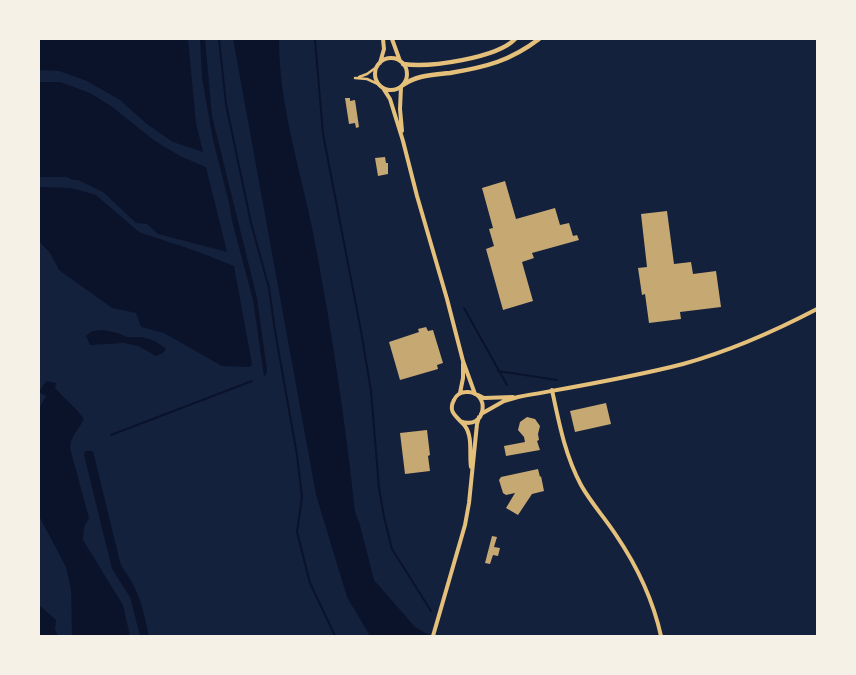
<!DOCTYPE html>
<style>
body{margin:0}
#map{position:relative;width:856px;height:675px;overflow:hidden;background:#14213d;font-family:"Nunito Sans",sans-serif}
canvas{display:block}
.frame{position:absolute;inset:0;border:40px solid #f6f1e7;pointer-events:none}
</style>
<div id="map">
<canvas width="856" height="675"></canvas>
<div class="frame"></div>
</div>
<script>
const ctx = document.querySelector('canvas').getContext('2d');
ctx.lineJoin = 'round';
function fillPath(path, color) { ctx.fillStyle = color; ctx.fill(path, 'evenodd'); }
function strokePath(path, color, width, dash) { ctx.strokeStyle = color; ctx.lineWidth = width; ctx.lineCap = dash ? 'butt' : 'round'; ctx.setLineDash(dash || []); ctx.stroke(path); }
fillPath(new Path2D(`
 M39 39H188L196 123 203 152 173 142 148 125 120 100 87 81 59 71 39 70Z
 M200 39H205L212 116 257 298 267 370 266 375 264 376 253 300 232 221 229 203 213 140 202 78Z
 M233 39H279C279 105 300 168 313 232 331 325 345 419 355 512L360 525 374 580 415 627 431 636H370L347 597 316 495Z
 M39 82H60L90 93 111 106 155 141 182 157 206 167 227 252 158 234 147 224 136 223 103 192 78 180H72L67 177H39Z
 M39 187 72 188 96 195 139 232 196 251 234 266 252 364 250 367 222 366 164 333 141 327 136 313 112 308 59 270 50 253 39 241Z
 M103 330 118 333 127 337H143L155 341 166 349 163 353 156 356 138 346 124 343 90 345 86 336 92 331Z
 M46 381 56 383 55 388C65 399 76 408 84 419 78 431 71 435 70 448L89 518 84 527 83 540 123 605 130 636H72L71 590 66 567 40 518 39 508V409L46 396 39 392Z
 M85 451H93L120 562C123 571 130 577 134 586 142 602 145 619 149 636H140L130 597 112 569 84 455Z
 M39 605 56 620 55 629 58 636H41L39 634Z`), '#0b132b');
strokePath(new Path2D(`
 M219 39 226 104 251 223 269 288 275 331 297 455 302 497 297 532 310 583 335 636
 M315 39 323 134 361 331 371 391 379 488 384 517 392 549 431 611
 M464 308 507 385
 M498 371 557 380
 M111 435 252 381`), '#0b132b', 2);
fillPath(new Path2D(`
 M345 98H350V101L355 100 359 127 356 128 355 123 349 124Z
 M385 157 386 163H388V174L378 176 375 158Z
 M505 181 516 219 555 208 560 225 569 223 573 236 577 235 579 240 532 253 534 258 522 262 533 301 503 310 486 249 494 246 489 229 493 228 482 188Z
 M667 211 674 264 691 262 693 274 716 271 721 307 680 312 681 319 649 323 645 294 642 295 638 268 647 267 641 214Z
 M426 327 428 331 433 330 443 363 437 365 438 369 400 380 389 342 419 332 418 329Z
 M606 403 611 424 575 432 570 411Z
 M527 417 535 419 540 426 538 434 539 440 537 441 540 450 506 456 504 446 525 442 524 437 518 430 520 422Z
 M427 430 430 455 428 456 430 471 405 474 400 433Z
 M538 469 540 477 541 476 544 491 532 494 518 515 506 508 515 493 506 495 503 493 499 480 501 477Z
 M492 536 497 537 494 547 500 548 498 556 493 555 490 564 485 563Z`), '#c6a872');
strokePath(new Path2D(`
 M359 77 367 74 378 66
 M355 78 367 79 380 85`), '#e5c07b', 2.5);
strokePath(new Path2D(`
 M552 390C559 423 565 455 581 485 591 503 605 518 616 535 637 566 653 600 661 636
 M478 395 484 398 513 397
 M481 414 504 401 518 397C573 387 629 378 683 364 730 351 775 331 817 309`), '#e5c07b', 4);
strokePath(new Path2D(`
 M392 39 400 61
 M375 74a16 16 0 1 1 32 0a16 16 0 1 1-32 0Z
 M380 63 384 49 383 39
 M401 87 400 109 402 131
 M383 88 390 99 403 141 417 196 447 299 463 361 475 394
 M460 393 463 378V363
 M460 421C487 432 491 390 466 392 461 392 456 395 454 400 447 413 458 417 465 426 473 437 469 454 471 467
 M433 636 465 525 469 503 477 424 479 417`), '#e5c07b', 4);
strokePath(new Path2D(`
 M403 64C429 68 497 58 515 39
 M403 85C417 75 433 75 450 73 486 67 510 61 539 39`), '#e5c07b', 4.5);
</script>
